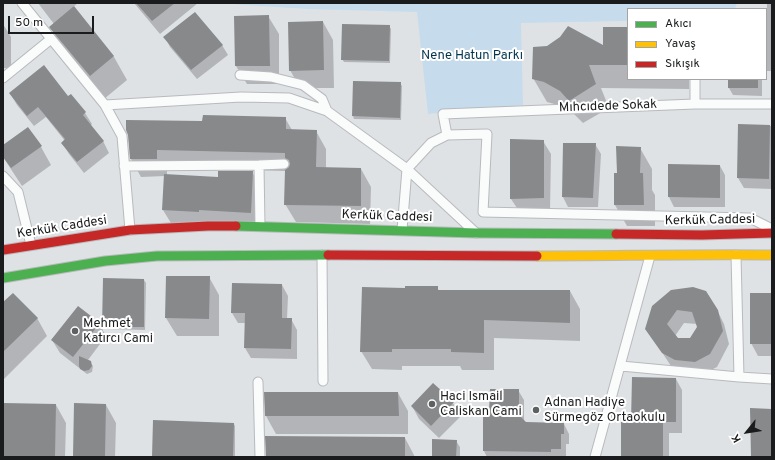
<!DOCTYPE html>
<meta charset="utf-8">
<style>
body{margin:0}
#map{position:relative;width:775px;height:460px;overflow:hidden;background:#dfe2e5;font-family:Overpass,sans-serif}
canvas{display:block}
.frame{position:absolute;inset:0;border:4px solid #191b1c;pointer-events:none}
.legend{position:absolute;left:627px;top:8px;width:140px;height:72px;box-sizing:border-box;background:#fff;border:1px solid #a3a4a4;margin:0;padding:5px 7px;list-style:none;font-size:12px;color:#191b1c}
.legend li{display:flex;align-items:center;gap:8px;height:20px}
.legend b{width:20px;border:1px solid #a3a4a4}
.north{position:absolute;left:727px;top:412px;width:40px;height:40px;-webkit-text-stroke:3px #fff;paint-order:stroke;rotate:240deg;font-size:11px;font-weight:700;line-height:16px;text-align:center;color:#191b1c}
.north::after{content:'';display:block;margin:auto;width:14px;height:18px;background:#191b1c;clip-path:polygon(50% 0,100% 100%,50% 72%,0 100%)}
.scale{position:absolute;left:8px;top:16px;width:86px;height:18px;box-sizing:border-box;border:2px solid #191b1c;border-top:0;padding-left:5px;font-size:12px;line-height:14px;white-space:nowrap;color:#191b1c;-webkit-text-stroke:3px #fff;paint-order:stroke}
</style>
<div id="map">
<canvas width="775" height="460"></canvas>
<div class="frame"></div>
<ul class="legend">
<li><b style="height:5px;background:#4caf50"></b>Akıcı</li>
<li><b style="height:5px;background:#ffc107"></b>Yavaş</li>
<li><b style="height:5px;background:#c62828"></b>Sıkışık</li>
</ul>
<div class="north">K</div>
<div class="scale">50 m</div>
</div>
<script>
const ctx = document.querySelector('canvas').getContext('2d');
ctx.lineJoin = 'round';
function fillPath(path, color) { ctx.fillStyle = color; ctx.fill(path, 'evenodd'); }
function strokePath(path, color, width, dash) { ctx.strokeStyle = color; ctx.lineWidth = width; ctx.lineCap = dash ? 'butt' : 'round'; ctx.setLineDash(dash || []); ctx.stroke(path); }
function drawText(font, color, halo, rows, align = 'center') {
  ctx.font = font + ' Overpass,sans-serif'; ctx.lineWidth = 4; ctx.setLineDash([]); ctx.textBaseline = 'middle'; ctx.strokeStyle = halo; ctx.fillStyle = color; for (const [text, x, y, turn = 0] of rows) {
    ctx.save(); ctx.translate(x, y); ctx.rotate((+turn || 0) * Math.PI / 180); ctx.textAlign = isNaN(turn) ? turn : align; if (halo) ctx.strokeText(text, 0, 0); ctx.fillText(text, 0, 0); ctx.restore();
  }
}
fillPath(new Path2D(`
 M215 3H737L735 9H628V21L521 23 523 105 428 114 417 12 307 9Z`), '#c6dcec');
fillPath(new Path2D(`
 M38 3H78L73 7 114 57 127 80 104 99 64 50 50 27 54 24Z
 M134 3H198L160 34Z
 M767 3H772V71H766Z
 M268 16 279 34V84H247L236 66Z
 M323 22 333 40 334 88H300L290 70Z
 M3 24 11 37V68H3Z
 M389 26 391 29 390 63 344 62 342 59Z
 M628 28V79H689V89L601 88 609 108 583 123 574 114 558 105 547 102 533 78 604 46Z
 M165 37 222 45 228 55 197 79 170 47Z
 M729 79H762V96L733 95 729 88Z
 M353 82 400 83 402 86 401 120 354 119 353 116Z
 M10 93 68 97 85 113 92 124 90 126 103 141 109 153 84 173 69 154 62 143 65 141 46 117 34 126 17 105Z
 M285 118 292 130 316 131 326 149V168L361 169 371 187 370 224 296 222 285 204 286 171 167 168V176L219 178 252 172 263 190 261 231 174 228 163 210 165 176 141 177 131 159 203 122Z
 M739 125 772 126V189L744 188 738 178Z
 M27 129 41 147 51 165 22 186 3 157V146Z
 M543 141 551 154 550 211H519L511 199Z
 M595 144 601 154 598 207H568L563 197Z
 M640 148 652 169V190L655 195V226H627L615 205 618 174Z
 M720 166 725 175V207H674L669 197Z
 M209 277 219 295V336H177L166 318Z
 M144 280 146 283 145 330 105 329 103 326Z
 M282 285 288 296 287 319H291L297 330V359L251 358 245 348V323H238L232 313Z
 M437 287 439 291H570L580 309V341L494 338V370H462L460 366H402V370L372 369 361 351 406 289Z
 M772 294V356H758L751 343Z
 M3 303 37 318 47 336 3 380Z
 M653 306 717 310 724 324 729 344 717 367 703 374 684 372 671 366 646 328ZM684 323 697 324 698 327 690 339H677L675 336Z
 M99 323 106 336 88 360 93 366 92 372 87 374 60 353 52 340Z
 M676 379 682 390V433H669V457H622L632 423Z
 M433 384 453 403 461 416 439 438 419 419 412 406Z
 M518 390 524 400V422L526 423 564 424 569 434V444H566V457H487L484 451 490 414Z
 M265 393H398L408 411V434H276L266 416Z
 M3 404 56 405 66 423 65 457H3Z
 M106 405 116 423 115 457H74Z
 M234 424 235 426V457H153Z
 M405 438 415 457H267Z
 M456 441 460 447V457H434L433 456Z`), '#0003');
fillPath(new Path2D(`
 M136 3H175L152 21Z
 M74 6 114 56 90 76 49 27Z
 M195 12 223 45 191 70 163 37Z
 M269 15 270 66H235L234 16Z
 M323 21 324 70 289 71 288 22Z
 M342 24 390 25 389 61 341 60Z
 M568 26 603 45V27H628V65H589L596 84 569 101 560 91 544 82 532 79 533 47 547 46 560 37Z
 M44 65 68 96 71 94 86 112 83 115 104 141 77 162 61 143 65 139 38 107 27 116 9 93Z
 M728 79H758V88H728Z
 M353 81 401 82 400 118 352 116Z
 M203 115 286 117V129L317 130 316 167 361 168V206L284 205 285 170 289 167 290 164 289 160 285 158V153L157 150V159H130L128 135 126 130V120L202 121Z
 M738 124 770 125 769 179 737 178Z
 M28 127 42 146 11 168 3 157V145Z
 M510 139 544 140V198L510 199Z
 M563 143H596L593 198 562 197Z
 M616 146 641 147 640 173H643L644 205H614V173H617Z
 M668 164 720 165V198L668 197Z
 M218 171H253L251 213 199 210V212L162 210 164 174 218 177Z
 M166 276H210L209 319 165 318Z
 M103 278 144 279V327H102Z
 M232 283 282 284V318H292L291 349 244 348 245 313H231Z
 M405 286H438V290H570V323L484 320V353L451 352V349H392V352H360L362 287 405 288Z
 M693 287 706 291 718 310 723 331 710 354 695 362 675 360 662 353 645 329 652 306 671 290ZM677 310 692 312 697 327 690 338H678L667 324Z
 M13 293 38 318 3 352V302Z
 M750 293H772V344H750Z
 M78 306 100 323 73 357 51 340Z
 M79 356 91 361 92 366 89 370 84 371 80 369 79 366Z
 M632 377 676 378V422H663V457H621V422H631Z
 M433 383 454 402 431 426 411 406Z
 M490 389H519V415L526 422 564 423V434H561V449H551V452L483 451V413H489Z
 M264 392H398L399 416H265Z
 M3 403 56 404 55 457 3 456Z
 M74 403 106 404 105 457H73Z
 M750 408 772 409V457H751Z
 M153 420 234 423 233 457H152Z
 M265 436 405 437V457H266Z
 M432 439 457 440 456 457 432 456Z`), '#87898b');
const street = new Path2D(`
 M22 3 105 105 241 97 289 98 327 111 407 169 476 233
 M240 75 271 77 303 85 322 99 327 111
 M3 78 51 39
 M695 104V79
 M105 105 122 136 130 230
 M447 135 443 114 695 104H772
 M259 165 260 226
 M124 166 259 165 284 164
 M3 176 18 192 31 245
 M402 230 407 169 431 143 447 135 487 134 483 212 750 218 772 229
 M322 255 323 381
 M736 255 739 377
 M621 366 739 377 772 379
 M258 382 260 457
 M595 457 650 256`);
const fast = new Path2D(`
 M236 226 476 233 616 234
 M3 278 105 261 157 256 328 255`);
const slow = new Path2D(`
 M537 256C615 256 694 254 772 255`);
const jam = new Path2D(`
 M616 234 702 235 772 233
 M3 250 130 230 208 226H236
 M328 255 537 256`);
strokePath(street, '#b8babd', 11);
strokePath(fast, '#b8babd', 11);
strokePath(slow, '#b8babd', 11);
strokePath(jam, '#b8babd', 11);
strokePath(street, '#fafbfb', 9);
strokePath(fast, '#4caf50', 9);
strokePath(slow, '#ffc107', 9);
strokePath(jam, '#c62828', 9);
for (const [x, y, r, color] of [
 [75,331,4,"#5e6162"],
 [432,404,4,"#5e6162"],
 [536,410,4,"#5e6162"]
]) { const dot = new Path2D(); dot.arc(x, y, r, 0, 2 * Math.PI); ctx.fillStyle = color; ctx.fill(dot); strokePath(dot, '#fff', 1.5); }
drawText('13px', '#00344d', '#fff', [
 ["Nene Hatun Parkı",472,56]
]);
drawText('13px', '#191b1c', '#fff', [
 ["Mıhcıdede Sokak",608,107,-2],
 ["Kerkük Caddesi",387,217,2],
 ["Kerkük Caddesi",710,221,-1],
 ["Kerkük Caddesi",62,228,-9]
]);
drawText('13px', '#191b1c', '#fff', [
 ["Mehmet",83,324],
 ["Katırcı Cami",83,339],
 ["Haci Ismail",440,397],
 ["Caliskan Cami",440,412],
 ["Adnan Hadiye",544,403],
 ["Sürmegöz Ortaokulu",544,418]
], 'left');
</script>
